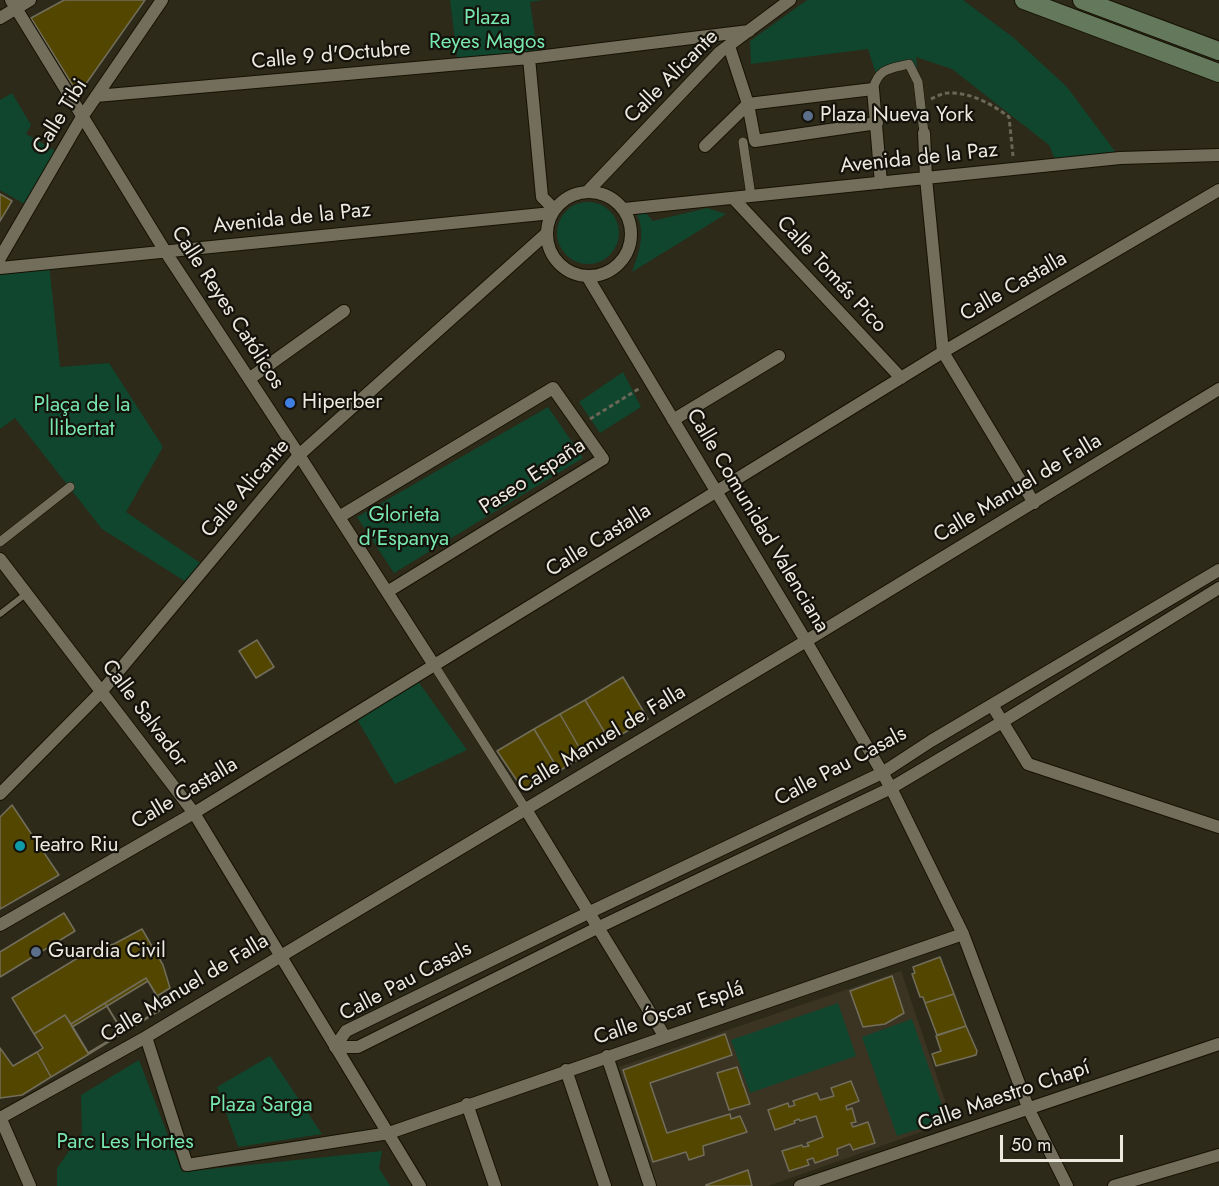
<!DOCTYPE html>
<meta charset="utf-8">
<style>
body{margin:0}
#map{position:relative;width:1219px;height:1186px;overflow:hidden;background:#2d2a19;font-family:Jost,sans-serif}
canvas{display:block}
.scale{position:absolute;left:1000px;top:1135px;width:123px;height:27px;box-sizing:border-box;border:3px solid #ece9df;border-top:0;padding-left:8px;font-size:18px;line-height:21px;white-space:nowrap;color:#ece9df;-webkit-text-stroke:4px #14120b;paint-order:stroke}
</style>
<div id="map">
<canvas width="1219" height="1186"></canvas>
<div class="scale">50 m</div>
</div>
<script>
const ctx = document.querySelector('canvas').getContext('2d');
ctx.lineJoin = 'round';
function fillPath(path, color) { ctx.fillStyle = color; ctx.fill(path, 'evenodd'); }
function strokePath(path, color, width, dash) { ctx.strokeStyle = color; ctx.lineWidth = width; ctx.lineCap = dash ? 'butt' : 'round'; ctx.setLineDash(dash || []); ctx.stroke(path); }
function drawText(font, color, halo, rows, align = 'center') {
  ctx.font = font + ' Jost,sans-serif'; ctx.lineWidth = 4.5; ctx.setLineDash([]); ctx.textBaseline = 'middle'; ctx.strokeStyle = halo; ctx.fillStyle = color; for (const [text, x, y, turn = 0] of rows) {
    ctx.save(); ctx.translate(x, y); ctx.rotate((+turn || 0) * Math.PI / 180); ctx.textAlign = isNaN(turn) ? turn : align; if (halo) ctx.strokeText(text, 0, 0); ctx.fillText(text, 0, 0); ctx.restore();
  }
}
fillPath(new Path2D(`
 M901 971 952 1121 768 1186H657L619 1067Z`), '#3c3423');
fillPath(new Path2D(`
 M450 0H543L530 2 538 57 458 64Z
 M807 0H963L1014 38 1067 87 1120 158 1057 164 1049 145 952 69 916 57 918 82 908 64 877 77 868 49 751 64 750 41Z
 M12 93 31 125 26 134 61 154 30 207 0 190V100Z
 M557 233a31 31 0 1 1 62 0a31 31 0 1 1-62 0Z
 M707 208 726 214 632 272C639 253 646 234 637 215L646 213 653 221Z
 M49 263 60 367 109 363 163 447 126 512 206 567 191 585 102 529 15 418 0 429V268Z
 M623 372 641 407 600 433 579 402Z
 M548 407 583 458 394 573 357 517Z
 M415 677 467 750 395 784 358 721Z
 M838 1003 856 1056 750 1093 731 1040Z
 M912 1019 947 1120 897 1136 862 1037Z
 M270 1056 322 1134 238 1147 217 1087Z
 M139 1060 182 1172 382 1151 379 1168 390 1186H57V1168L82 1133 81 1095Z`), '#10462e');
const building = new Path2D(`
 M64 0H145L83 88 75 89 31 18Z
 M0 194 12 201 0 221Z
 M257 640 274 667 256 678 239 651Z
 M623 677 648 719 610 741 585 700Z
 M585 700 610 741 584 756 560 714Z
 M560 714 584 756 559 771 534 729Z
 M534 729 559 771 524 791 497 751Z
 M12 805 59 875 0 909V817Z
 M64 913 75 931 0 977V952Z
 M142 929 163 965 170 988 157 996 146 978 71 1024 65 1015 34 1034 12 998 99 945 100 947 114 944Z
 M940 957 954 994 925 1003 923 997H920L912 974 915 973 913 967Z
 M892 976 904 1013 885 1024 863 1027 850 991Z
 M146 978 164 1008 123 1033 105 1003Z
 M148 981 164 1007 123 1032 107 1006Z
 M954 994 966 1026 937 1035 925 1003Z
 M105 1003 123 1033 89 1054 71 1024Z
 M107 1006 123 1032 88 1053 72 1027Z
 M65 1015 89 1054 51 1077 37 1052 43 1048 34 1034Z
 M966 1026 977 1051 976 1055 936 1066 932 1054 941 1051 936 1036Z
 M725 1034 732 1055 650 1083 667 1133 730 1114 731 1119 740 1116 747 1132 703 1146 704 1155 689 1160 686 1152 653 1162 623 1070Z
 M0 1048 13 1066 37 1052 51 1077 22 1095 0 1098Z
 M737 1067 750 1104 729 1110 717 1073Z
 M851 1081 859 1101 846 1106 847 1110 852 1108 856 1122 851 1123 853 1127 868 1122 875 1143 853 1150 850 1144 837 1149 838 1155 815 1163 813 1158 807 1160 809 1165 789 1171 782 1151 802 1145 803 1147 809 1146 807 1143 823 1137 816 1116 800 1121 799 1119 794 1121 795 1123 775 1130 768 1110 788 1103 789 1107 795 1105 793 1101 817 1093 820 1100 834 1096 831 1088Z
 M748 1170 752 1186H706V1185Z`);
fillPath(building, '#534601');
strokePath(building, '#726e5b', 1.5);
const service = new Path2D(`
 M0 614 27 593`);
const pedestrian = new Path2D(`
 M873 89C879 68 889 69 909 64L918 82 924 133
 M743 142 751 196
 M0 542 70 487
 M434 665 525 808`);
const minor = new Path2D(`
 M11 0 165 251 299 455 434 665
 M0 18 30 0
 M729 46 748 104 755 141 877 123
 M529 58 542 197 554 209
 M96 96 529 58 749 31
 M924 133 926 178 943 352 1034 503
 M705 146 748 104 873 89 881 183
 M588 191 720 52 790 0
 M547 234a42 42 0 1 1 84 0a42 42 0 1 1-84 0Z
 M733 198 901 378
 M624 209 1120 158 1219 155
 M0 258 82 117 162 0
 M0 268 552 213
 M587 276 806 641 891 788 963 934 1029 1110 1067 1186
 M249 379 344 311
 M673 420 779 356
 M339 517 553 388 603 459 387 592
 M0 559 194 813 420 1186
 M992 705 1028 764 1219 827
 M0 794 102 691 299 455 547 233
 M525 808 665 1037
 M0 925 194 813 943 352 1219 190
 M146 1037 187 1165 389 1133 963 934
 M335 1047 346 1031 588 913 882 773 931 741 1219 570
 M335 1047H358L597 928 891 788 1002 722 1219 588
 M607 1056 650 1186
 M566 1070 605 1186
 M467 1104 495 1186
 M0 1117 30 1186
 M0 1118 146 1037 806 641 1219 389
 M800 1186 1219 1044
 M1114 1186 1219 1155`);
const secondary = new Path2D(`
 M1024 0 1219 73
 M1082 0 1219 51`);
strokePath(service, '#161204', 8);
strokePath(pedestrian, '#161204', 10);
strokePath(minor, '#161204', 14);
strokePath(secondary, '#161204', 20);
strokePath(new Path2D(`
 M931 99C936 97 942 93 948 93 970 92 992 104 1009 117L1013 156
 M590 419 640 388`), '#6a6758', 3, [4.5, 3]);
strokePath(service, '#726e5b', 6);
strokePath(pedestrian, '#726e5b', 9);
strokePath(minor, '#726e5b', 12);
strokePath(secondary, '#64795c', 18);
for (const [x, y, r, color] of [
 [808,116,6,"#5c6f8a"],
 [290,403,6,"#3f7fe0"],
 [20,846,6,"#0f9aa8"],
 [36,952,6,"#5c6f8a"]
]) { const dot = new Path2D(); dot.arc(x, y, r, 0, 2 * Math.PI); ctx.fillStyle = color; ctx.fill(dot); strokePath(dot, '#14120b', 2); }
drawText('21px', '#78e7af', '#14120b', [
 ["Plaza",487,19],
 ["Reyes Magos",487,43],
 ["Plaça de la",82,406],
 ["llibertat",82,430],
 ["Glorieta",404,516],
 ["d'Espanya",404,540],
 ["Plaza Sarga",261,1106],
 ["Parc Les Hortes",125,1143]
]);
drawText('21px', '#ece9df', '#14120b', [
 ["Calle 9 d'Octubre",331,56,-5],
 ["Calle Alicante",672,77,-45],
 ["Calle Tibi",61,117,-58],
 ["Avenida de la Paz",919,159,-6],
 ["Avenida de la Paz",292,219,-6],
 ["Calle Tomás Pico",831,275,47],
 ["Calle Castalla",1014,287,-30],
 ["Calle Reyes Católicos",227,308,57],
 ["Paseo España",533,477,-33],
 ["Calle Alicante",246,489,-49],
 ["Calle Manuel de Falla",1018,489,-31],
 ["Calle Comunidad Valenciana",757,521,59],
 ["Calle Castalla",599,541,-32],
 ["Calle Salvador",144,714,53],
 ["Calle Manuel de Falla",602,740,-31],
 ["Calle Pau Casals",841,767,-28],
 ["Calle Castalla",185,794,-31],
 ["Calle Pau Casals",406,982,-28],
 ["Calle Manuel de Falla",185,989,-31],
 ["Calle Óscar Esplá",669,1014,-19],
 ["Calle Maestro Chapí",1004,1097,-19]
]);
drawText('21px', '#ece9df', '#14120b', [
 ["Plaza Nueva York",820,116],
 ["Hiperber",302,403],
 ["Teatro Riu",32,846],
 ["Guardia Civil",48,952]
], 'left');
</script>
